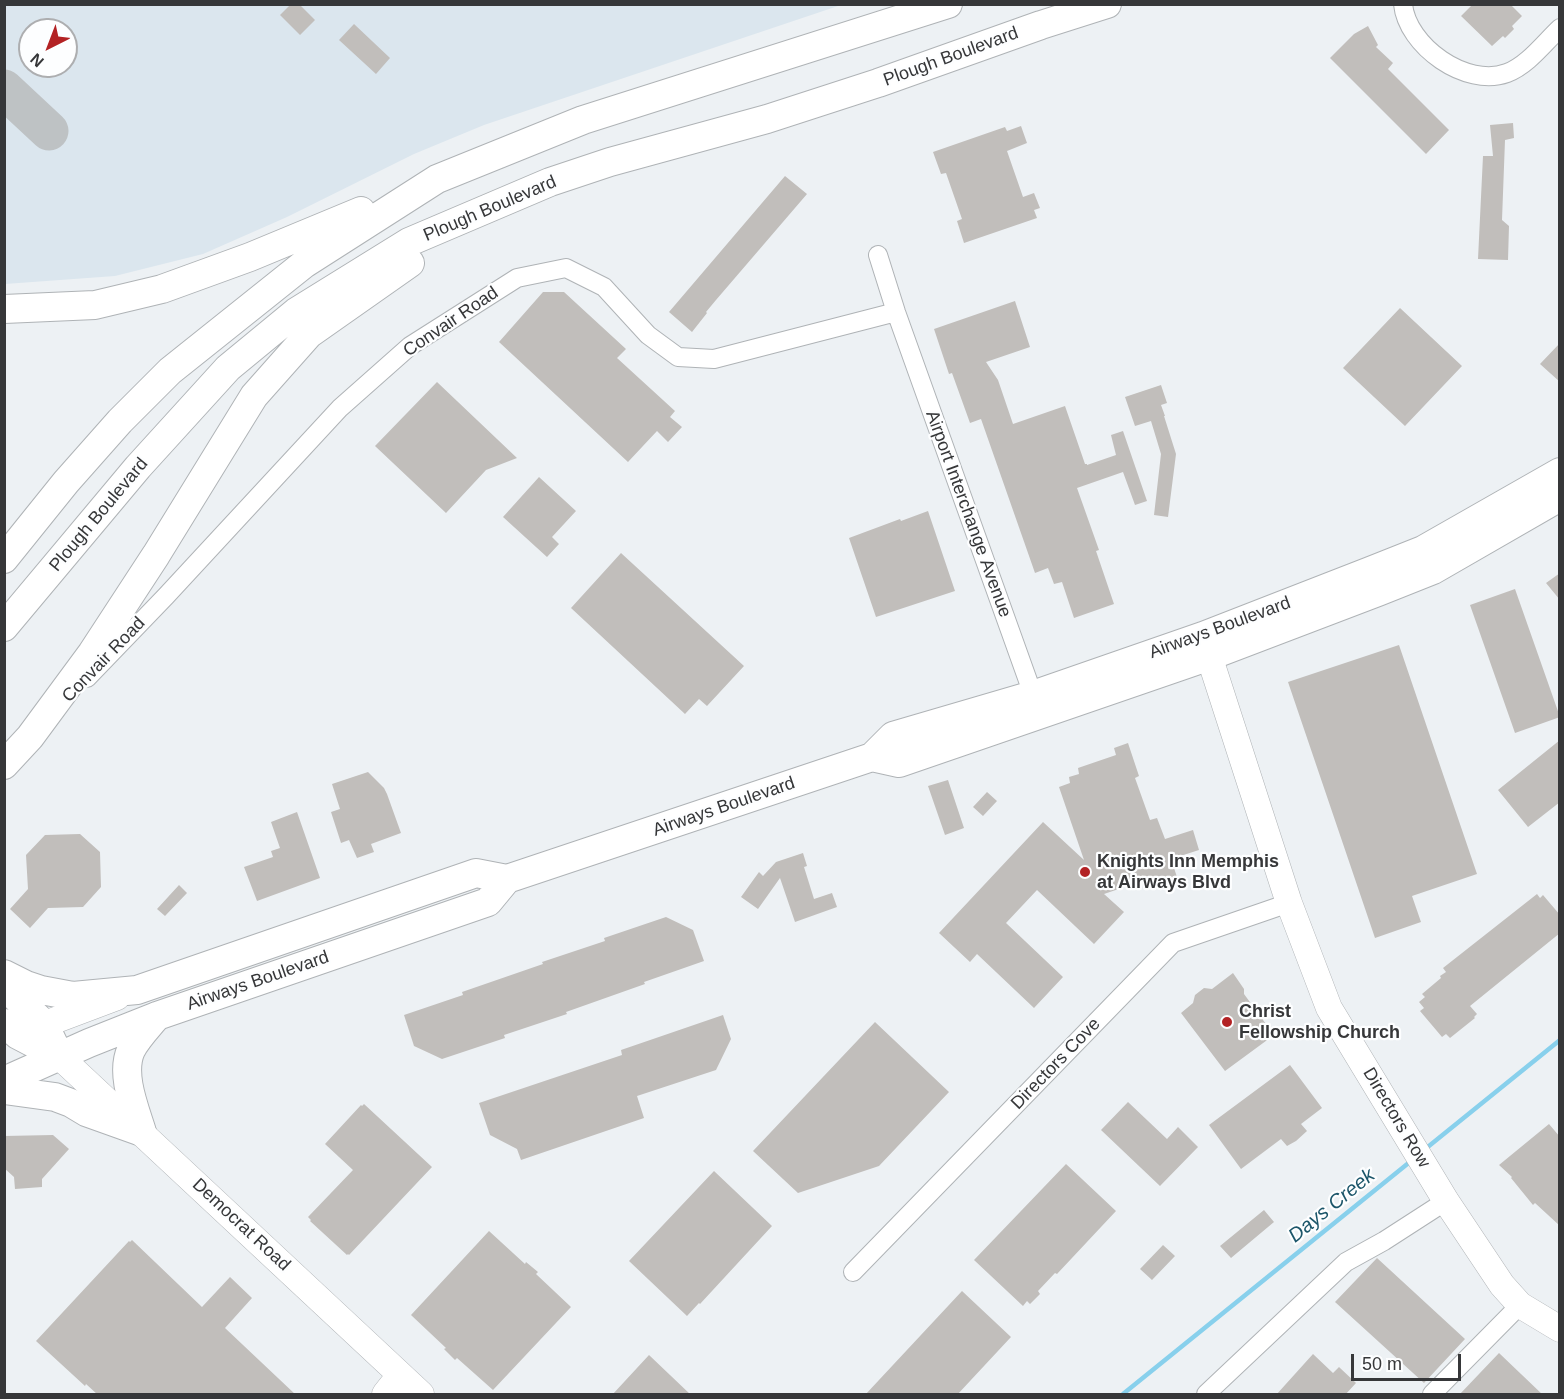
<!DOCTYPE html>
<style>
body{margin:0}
#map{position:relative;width:1564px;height:1399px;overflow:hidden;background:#edf1f4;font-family:Arial,sans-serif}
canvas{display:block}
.frame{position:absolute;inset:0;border:6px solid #363739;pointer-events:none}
.north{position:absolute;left:18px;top:18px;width:60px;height:60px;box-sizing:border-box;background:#fdfeff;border:2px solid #adaeb0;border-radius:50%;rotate:222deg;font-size:16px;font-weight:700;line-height:24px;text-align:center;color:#363739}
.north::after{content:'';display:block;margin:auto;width:21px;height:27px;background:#b32224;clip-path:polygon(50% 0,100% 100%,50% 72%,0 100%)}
.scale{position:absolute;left:1351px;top:1354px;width:110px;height:27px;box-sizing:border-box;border:3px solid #363739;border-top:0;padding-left:8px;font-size:18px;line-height:21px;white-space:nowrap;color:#363739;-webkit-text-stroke:4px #fdfeff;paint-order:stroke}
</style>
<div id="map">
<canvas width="1564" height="1399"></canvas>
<div class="frame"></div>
<div class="north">N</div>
<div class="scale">50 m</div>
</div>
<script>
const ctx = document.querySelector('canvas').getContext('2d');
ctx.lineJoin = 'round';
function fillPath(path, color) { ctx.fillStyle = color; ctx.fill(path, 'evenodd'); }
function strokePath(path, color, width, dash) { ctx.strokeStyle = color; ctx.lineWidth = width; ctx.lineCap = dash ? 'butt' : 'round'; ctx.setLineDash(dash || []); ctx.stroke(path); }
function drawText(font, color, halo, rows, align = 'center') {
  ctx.font = font + ' Arial,sans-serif'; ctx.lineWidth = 4.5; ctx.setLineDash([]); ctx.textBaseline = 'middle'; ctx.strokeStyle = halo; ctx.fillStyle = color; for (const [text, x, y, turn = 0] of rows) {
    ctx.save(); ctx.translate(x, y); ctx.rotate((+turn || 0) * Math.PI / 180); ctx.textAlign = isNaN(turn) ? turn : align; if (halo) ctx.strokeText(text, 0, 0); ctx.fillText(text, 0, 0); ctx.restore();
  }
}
fillPath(new Path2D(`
 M5 5H841L484 125 414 154 287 217 203 254 115 276 5 284ZM30 30H66V66H30Z`), '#dbe6ee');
strokePath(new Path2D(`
 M1424 1150 1560 1040
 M1123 1394 1411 1161`), '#88d0ec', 4.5);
strokePath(new Path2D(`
 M4 89 49 131`), '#bec2c4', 39);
fillPath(new Path2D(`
 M291 4H299L315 20 300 35 280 15Z
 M1473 4H1510L1522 16 1512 26 1514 29 1505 38 1503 36 1492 46 1461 16Z
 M354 24 390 58 376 74 339 40Z
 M1368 26 1378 45 1376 47 1393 63 1388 69 1449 130 1426 154 1330 58 1354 34Z
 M1513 123 1514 138 1505 140 1502 220 1509 226 1508 260 1478 259 1483 156H1493L1490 125Z
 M1021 126 1027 143 1007 151 1023 197 1034 193 1040 208 1034 210 1037 218 964 243 957 221 962 219 946 173 941 174 933 152 1005 127 1007 131Z
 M785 176 807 194 716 300 706 312 707 313 692 332 669 312Z
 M543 292H564L626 349 617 358 675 411 670 417 682 427 668 442 657 431 628 462 499 342Z
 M1015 301 1030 347 986 362 998 380 1013 424 1065 406 1085 464H1087V465L1116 455 1111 435 1123 431 1147 501 1135 505 1123 472 1077 488 1099 550 1096 551 1114 604 1074 618 1062 582 1054 584 1048 568 1035 573 981 419 970 423 952 373 949 374 934 329Z
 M1400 308 1462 366 1405 426 1343 368Z
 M1560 343V382L1540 364Z
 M437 382 517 458 486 470 446 513 375 446Z
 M1161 385 1167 403 1161 405 1165 416H1164L1176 454 1168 517 1154 515 1161 454 1151 421 1135 426 1125 397Z
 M539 477 576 511 552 537 559 544 547 557 503 517Z
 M928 511 955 591 876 617 849 538 900 519 901 521Z
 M621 553 744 666 707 706 699 699 685 714 571 608Z
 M1560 573V600L1546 583Z
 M1515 589 1560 717 1515 733 1470 605Z
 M1399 645 1477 874 1412 896 1421 922 1375 938 1288 682Z
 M1560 740V802L1528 827 1498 790Z
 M1128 743 1139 776 1135 778 1150 820 1157 818 1165 839 1193 830 1199 850 1171 859 1178 880 1154 888 1151 878 1104 894 1124 912 1094 944 1037 890 1006 923 1063 977 1034 1008 977 954 970 962 939 933 1043 822 1084 860 1059 787 1070 783 1069 777 1079 774 1078 768 1116 755 1114 748Z
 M368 772 384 788 387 794 401 833 371 844 374 852 357 858 349 840 341 843 331 812 340 809 332 784Z
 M948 780 964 828 945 835 928 786Z
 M987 792 997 801 983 816 973 807Z
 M297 812 320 878 257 901 244 867 273 857 271 851 280 848 271 822Z
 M80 834 100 852 101 887 83 907 48 908 30 928 10 909 28 889 26 855 45 835Z
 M803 853 807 866 804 867 814 899 832 893 837 907 795 922 780 878 758 909 741 897 759 872 763 876 776 862Z
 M179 885 187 893 165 916 157 909Z
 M1537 894 1540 898 1543 895 1560 915V933L1470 1006 1477 1014 1474 1017 1475 1018 1450 1038 1446 1034 1442 1037 1420 1011 1424 1008 1419 1002 1425 997 1422 994 1441 978 1440 976 1446 972 1443 968Z
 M666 917 693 930 704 961 644 982 645 984 566 1012 567 1014 504 1035 505 1038 442 1059 414 1046 404 1015 463 995 462 992 543 964 542 962 605 941 604 938Z
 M1233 973 1244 989V994L1274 1035 1225 1071 1181 1013 1193 1003 1195 995 1204 988 1212 989Z
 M723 1015 731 1039 716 1070 637 1096 644 1118 521 1160 517 1149 490 1135 479 1103 622 1055 621 1050Z
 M875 1022 949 1092 879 1166 798 1193 753 1151Z
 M1290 1065 1322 1108 1301 1124 1307 1131 1296 1141 1287 1146 1281 1139 1241 1169 1209 1125Z
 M1128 1102 1167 1139 1178 1127 1198 1147 1160 1186 1101 1130Z
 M364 1104 432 1167 349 1255 348 1254 347 1255 310 1221 311 1220 308 1217 353 1170 325 1144 361 1105 362 1106Z
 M1549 1124 1560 1137V1226L1535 1203 1533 1205 1511 1178 1512 1177 1499 1165Z
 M53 1135 69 1149 42 1179V1187L15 1189 14 1177 4 1168V1136Z
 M1066 1164 1116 1211 1057 1274 1055 1273 1038 1291 1040 1294 1030 1304 1027 1301 1023 1306 974 1260Z
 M714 1171 772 1226 700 1304 699 1303 687 1316 629 1261Z
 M1264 1210 1274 1222 1231 1258 1220 1246Z
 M489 1231 525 1264 526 1262 538 1272 536 1274 571 1307 493 1390 457 1358 455 1360 444 1349 446 1348 411 1315Z
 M132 1240 202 1307 230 1277 252 1298 225 1328 296 1395H98L86 1384 85 1386 36 1341 129 1241 130 1242Z
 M1163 1245 1175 1256 1152 1280 1140 1269Z
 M1377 1258 1465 1339 1424 1383 1335 1302Z
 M962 1291 1011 1337 957 1395H865Z
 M1499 1353 1543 1395H1459Z
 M1313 1354 1333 1373 1339 1367 1356 1383 1345 1395H1276Z
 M649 1355 691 1395H612Z`), '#c1bebb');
const street = new Path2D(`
 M1403 4C1407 46 1466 88 1507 73 1528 65 1544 43 1560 28
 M878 255 896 312 1036 703
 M87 678 166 596 340 408 410 346 517 278 566 268 604 287 648 335 678 357 714 359 896 312
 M853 1272 1173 943 1289 903
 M1206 1394 1346 1262 1384 1241 1446 1201
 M1432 1394 1520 1305`);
const secondary = new Path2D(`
 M1203 637 1289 903 1329 1008 1446 1201 1502 1285 1520 1305 1560 1329
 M24 1032 117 997
 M60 1057 421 1394
 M385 1394 400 1375`);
const primary = new Path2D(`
 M4 309 95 305 162 289 250 257 361 211
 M4 559 66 482 120 421 170 371 304 264 437 179 583 120 948 4
 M4 627 138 467 228 368 296 312 409 242 550 182 610 162 767 119 878 83 1041 25 1107 4
 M872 757 899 763 1210 656 1378 592 1433 570 1560 497
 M4 765 30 737 92 653 156 555 254 396 309 334 410 263
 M4 974 26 985 41 990 73 996 137 990 476 873 507 879 872 757 893 736 1033 695 1203 636 1370 571 1423 550 1560 472
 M4 986 44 1024 60 1057
 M4 1023 18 1035 60 1057
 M4 1081 89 1043 157 1016 488 902 507 879
 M4 1090 55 1097 71 1103 86 1112 142 1132
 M142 1132C135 1109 120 1074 131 1050 137 1038 148 1027 157 1016`);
strokePath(street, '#afb3b6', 20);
strokePath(secondary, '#afb3b6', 27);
strokePath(primary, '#afb3b6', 30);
strokePath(street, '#fff', 18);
strokePath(secondary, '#fff', 26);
strokePath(primary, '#fff', 28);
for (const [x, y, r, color] of [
 [1085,872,6,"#b32224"],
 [1227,1022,6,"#b32224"]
]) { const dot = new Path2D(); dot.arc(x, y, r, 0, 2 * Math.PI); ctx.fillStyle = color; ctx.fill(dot); strokePath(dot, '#fdfeff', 2); }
drawText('18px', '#363739', '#fdfeff', [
 ["Plough Boulevard",951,57,-20],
 ["Plough Boulevard",490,209,-23],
 ["Convair Road",451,322,-34],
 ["Airport Interchange Avenue",968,514,70],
 ["Plough Boulevard",99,515,-50],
 ["Airways Boulevard",1220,628,-20],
 ["Convair Road",104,660,-46],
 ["Airways Boulevard",724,807,-19],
 ["Airways Boulevard",258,981,-19],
 ["Directors Cove",1056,1064,-46],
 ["Directors Row",1396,1118,59],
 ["Democrat Road",241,1225,43]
]);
drawText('bold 18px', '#363739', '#fdfeff', [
 ["Knights Inn Memphis",1097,862],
 ["at Airways Blvd",1097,883],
 ["Christ",1239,1012],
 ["Fellowship Church",1239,1033]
], 'left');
drawText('italic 20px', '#1c566a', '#fdfeff', [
 ["Days Creek",1332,1206,-39]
]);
</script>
